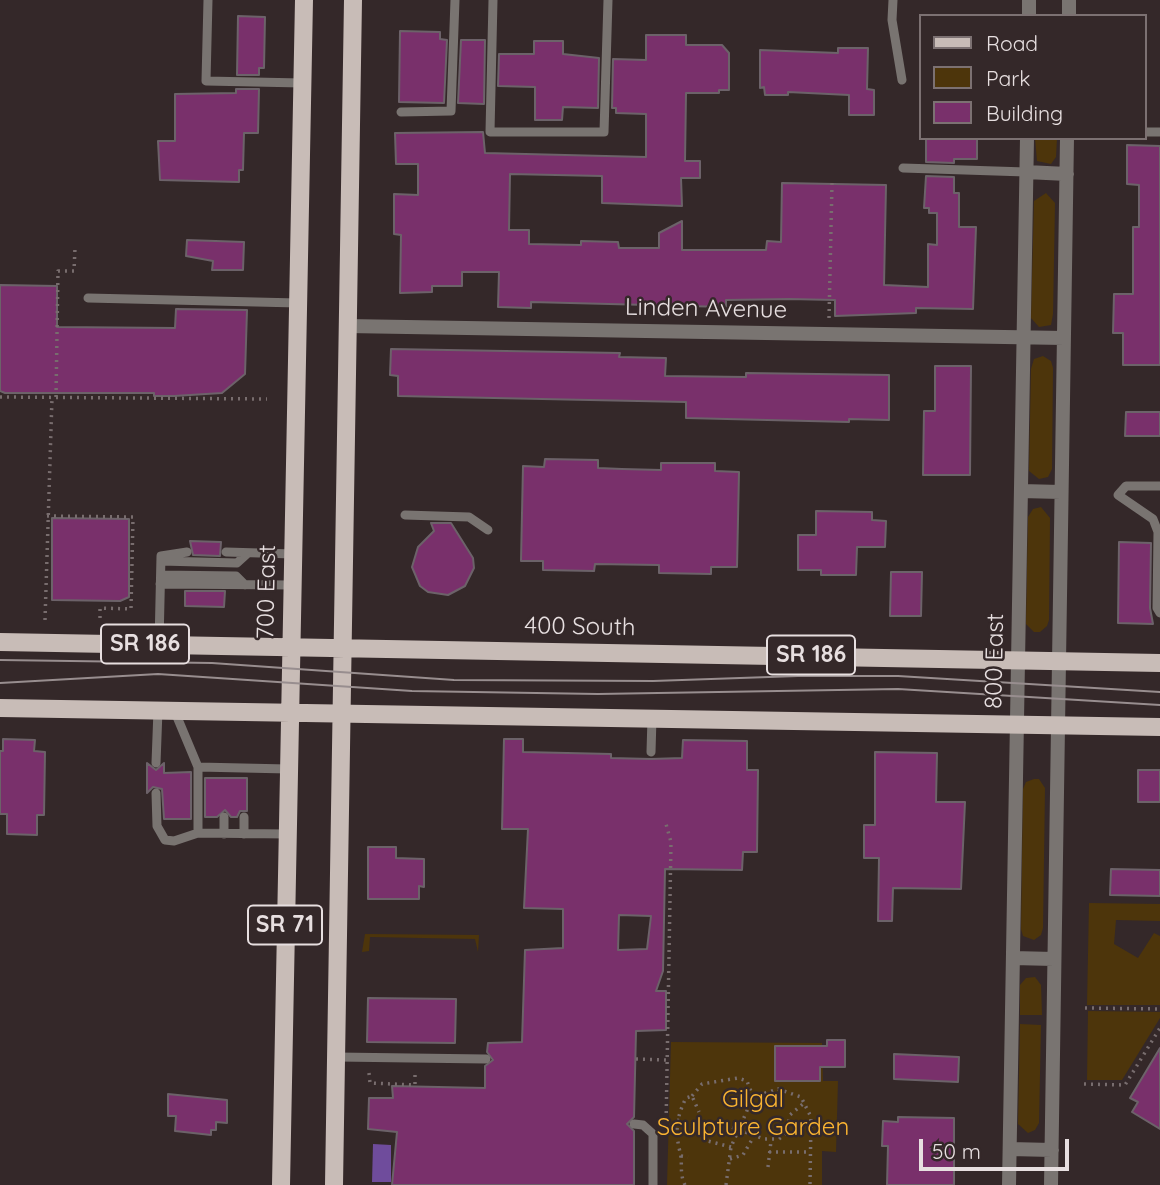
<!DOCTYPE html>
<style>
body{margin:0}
#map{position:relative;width:1160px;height:1185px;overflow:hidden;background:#342829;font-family:Quicksand,sans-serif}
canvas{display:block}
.legend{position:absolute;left:919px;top:14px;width:228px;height:126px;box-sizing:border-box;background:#342829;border:2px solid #7c7172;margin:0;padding:9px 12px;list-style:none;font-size:21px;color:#e7dfe0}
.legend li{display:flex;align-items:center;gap:14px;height:35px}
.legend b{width:35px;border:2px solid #7c7172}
.scale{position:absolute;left:919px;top:1139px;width:150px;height:32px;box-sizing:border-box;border:4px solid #e7dfe0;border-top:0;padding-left:9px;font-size:21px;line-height:24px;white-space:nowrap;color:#e7dfe0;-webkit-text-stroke:5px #342829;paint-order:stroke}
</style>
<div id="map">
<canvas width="1160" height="1185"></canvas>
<ul class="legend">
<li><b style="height:9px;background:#c8bcb7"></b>Road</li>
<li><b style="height:19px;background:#4d350b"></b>Park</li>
<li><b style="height:19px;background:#79306b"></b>Building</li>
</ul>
<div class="scale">50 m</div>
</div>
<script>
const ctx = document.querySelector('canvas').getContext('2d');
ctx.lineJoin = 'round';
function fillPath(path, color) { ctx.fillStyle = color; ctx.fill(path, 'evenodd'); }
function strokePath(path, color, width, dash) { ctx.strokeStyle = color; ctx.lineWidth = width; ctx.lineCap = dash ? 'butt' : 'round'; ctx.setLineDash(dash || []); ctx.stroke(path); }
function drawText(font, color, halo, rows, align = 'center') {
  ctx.font = font + ' Quicksand,sans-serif'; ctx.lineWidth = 5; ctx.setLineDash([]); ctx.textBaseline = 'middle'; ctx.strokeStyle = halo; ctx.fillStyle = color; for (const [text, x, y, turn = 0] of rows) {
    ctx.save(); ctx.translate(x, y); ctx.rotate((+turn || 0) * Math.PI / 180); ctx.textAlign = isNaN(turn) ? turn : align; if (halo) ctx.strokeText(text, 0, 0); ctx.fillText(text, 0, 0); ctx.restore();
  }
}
fillPath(new Path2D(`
 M1035 138H1057L1056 157 1051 164 1037 161Z
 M1046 193 1055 203 1053 314 1051 325 1039 327 1031 318 1034 201Z
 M1043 356 1051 361 1053 368 1052 469 1048 477 1039 479 1029 471 1031 369 1034 359Z
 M1041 507 1050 518 1049 620 1047 626 1040 632H1034L1026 624 1028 517 1033 509Z
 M1034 779H1039L1045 788 1043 928 1041 935 1034 940 1023 936 1021 929 1023 789 1026 782Z
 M1089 903 1160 904V921L1116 920 1114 944 1138 958 1154 933 1160 936V1005H1087Z
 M365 934 479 935 478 952 475 939 370 937 369 951 362 952Z
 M1035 977 1041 985 1042 1015H1020V985L1026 978Z
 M1088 1011 1160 1012V1018L1122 1080H1087Z
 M1020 1024 1041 1025 1039 1123 1035 1130 1028 1133 1018 1124Z
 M671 1042 822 1043 823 1081H838L836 1152 822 1151V1185H667Z`), '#4d350b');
fillPath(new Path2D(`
 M373 1144 391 1145V1182H372Z`), '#6f4c9c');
const building = new Path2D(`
 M238 16 265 17 264 68H259V75H237Z
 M400 31 440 32V39L447 40 444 103 399 102Z
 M646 35H686V45H722L729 53V90H719V93H686L685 161H700V178H681L682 206 602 203V176L510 174 509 230H529V244L581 245V241L618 242 619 248H659V233L682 221V250H766L767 241 781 242 782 183 886 185 884 285 928 287V244L937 245V213H929V208H924L926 176 954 177V193H959V227H976L973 309 916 308V313L835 316V300L789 299 726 300V307L531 302V308L498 307 499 272H462V286H432V292L400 293 401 235 394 234V194L418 195V164H396L395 133 483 132 485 153 646 157V114L616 113V108H612L613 59 646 60Z
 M461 40H485L484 104 458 103Z
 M534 41H563V54L599 58 598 108 563 107 562 120H535V87L498 86 499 54H534Z
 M838 48H868L867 89 874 90V115H849V95L788 92V95H765L764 87 760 88V50L838 53Z
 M236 89H259L258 133H244L243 170H239V182L160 180 158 141H175V94L236 93Z
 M926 138H977V159H954V163L926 162Z
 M1127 145 1160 146V365H1123V333H1113L1114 294H1133V227H1139V185L1127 184Z
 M187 240 244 242 243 270H212L213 261 186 256Z
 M0 285 57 286V327L175 328 176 309 247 310 245 374 222 393 174 396H154V393H5L0 391Z
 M391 349 620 353 619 357 666 358 665 376 746 377V373L889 375V420L849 419V422L686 418V402L398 396V376L390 375Z
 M935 366H971L970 475H923L924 411H935Z
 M1126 412H1160V436H1125Z
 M545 459 598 460V468L622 469 661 470V463H715V471L739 472 737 567H711V574L659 573V565L595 564 594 571 543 570V561H521L523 466 544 467Z
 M816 511 872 512V520L886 521 885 547H857L856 575H821V570H798V535H816Z
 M52 518 129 519V597L120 601 52 600Z
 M431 523H451L473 558 474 568 465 586 448 595 428 592 420 586 412 567 418 547 434 531Z
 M190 541 221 542 220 556 193 555Z
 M1119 542 1151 543 1150 608 1153 624 1118 623Z
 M891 572H922L921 616H890Z
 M185 591H225L224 607 185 606Z
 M3 739 35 740 34 751 45 752 44 815H37V835L7 834V814H0V751H3Z
 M504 739H523V752L611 754V758L651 759 682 758 683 740 747 741V770H758L757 852H743L742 870 665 869 663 971 656 991H666V1030L636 1031 634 1117 627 1124 634 1131V1185H392L397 1132 368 1129 369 1098H393L392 1086 485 1088V1066L493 1060 487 1052 488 1043 522 1042 525 950 563 948V909L524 908 528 829H502ZM619 915 651 916 647 949 618 950Z
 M875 752 937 753 936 802H965L961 889 893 888 892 921H878L879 858H864V825H875Z
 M147 763 156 770 164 763V773L191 772V819H164L162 789 153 787 147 793Z
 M1138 770H1160V802H1138Z
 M205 778H247V811H240L237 817H231L225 810 217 817H205Z
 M368 847H396V858L424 859V887L419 886V899H368Z
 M1111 869 1160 870V896L1110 895Z
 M368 998 456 999 455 1043 367 1042Z
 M827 1040H845V1067H820V1081H775V1046H827Z
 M1160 1048V1129L1132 1112 1138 1102 1130 1098Z
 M894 1054 959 1057 958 1082 894 1079Z
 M168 1094 227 1100V1123L216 1122V1130H211V1135L175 1131 176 1116H168Z
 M898 1117 954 1118V1185H887L888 1146H882L883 1121 898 1122Z`);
fillPath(building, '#79306b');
strokePath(building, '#6c6269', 2);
strokePath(new Path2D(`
 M829 318 832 183
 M0 397 267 399
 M56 397 58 271H74L75 248
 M47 516 133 517 131 609 100 608V620
 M45 620 52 398
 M1085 1008 1160 1009
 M636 1059 667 1060
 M369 1073 370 1083 415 1085V1072
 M1084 1084 1125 1085 1160 1028
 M692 1096 702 1084 738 1078 747 1081 753 1097
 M677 1120 686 1123
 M666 1127 671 842 666 824
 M731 1147 708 1141 704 1134 723 1124 764 1139H779L786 1133 790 1115 804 1103
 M769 1152H810
 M681 1156 688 1157
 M730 1159 743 1155 754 1136
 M768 1167 771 1141
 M685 1185C679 1173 683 1163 680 1152 675 1132 676 1118 686 1098L692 1096 699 1112
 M726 1185 731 1147 753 1097 778 1089 801 1097 811 1117 810 1185`), '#786d6e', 3.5, [2, 5]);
strokePath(new Path2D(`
 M208 0 206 81 302 83
 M493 0 490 132H604L608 0
 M893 0 892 20 902 80
 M401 112 451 111 455 0
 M1144 132H1160
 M903 168 1026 172
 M88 298 298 303
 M1160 486H1126L1118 495 1153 519 1158 532 1157 608 1160 613
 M405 515 469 517 488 530
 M226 552 293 554
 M161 561 237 563 248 553
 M161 575 236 576 245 585
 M160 584 293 585
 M159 644 161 556 187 552
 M175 712 198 767 288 769
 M651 752 652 718
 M156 763 158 710
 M198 767V833L287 834
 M156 793 157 826 165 840 174 841 198 833
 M224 834V817
 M244 834V817
 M337 1057 486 1059
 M634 1124 643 1125 653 1134V1185`), '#797471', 9);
strokePath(new Path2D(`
 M1029 16V0
 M1069 16V0
 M1026 172 1067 174
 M347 326 1064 338
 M1021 491 1061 492
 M1013 958 1054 959
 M1010 1149 1052 1150
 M1009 1185 1027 138
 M1051 1185 1067 138`), '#797471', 14);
strokePath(new Path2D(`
 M0 642 1160 663
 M0 708 1160 727
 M281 1185 304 0
 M334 1185 353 0`), '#c8bcb7', 18);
strokePath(new Path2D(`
 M0 660 212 663 454 680 653 681 798 676H898L1160 692
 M0 683 158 674 412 691 598 694 898 689 1160 705`), '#988e8f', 2);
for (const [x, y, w] of [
 [145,644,88],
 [811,655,88],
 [285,925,74]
]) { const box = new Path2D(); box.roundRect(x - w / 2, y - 19.5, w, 39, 5); ctx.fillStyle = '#342829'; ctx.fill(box); strokePath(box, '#e7dfe0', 2); }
drawText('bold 23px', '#e7dfe0', null, [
 ["SR 186",145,644],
 ["SR 186",811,655],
 ["SR 71",285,925]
]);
drawText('24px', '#e7dfe0', '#342829', [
 ["Linden Avenue",706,309,1],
 ["700 East",267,592,-89],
 ["400 South",580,627,1],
 ["800 East",995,661,-89]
]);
drawText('24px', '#fbb431', '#342829', [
 ["Gilgal",753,1100],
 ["Sculpture Garden",753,1128]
]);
</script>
